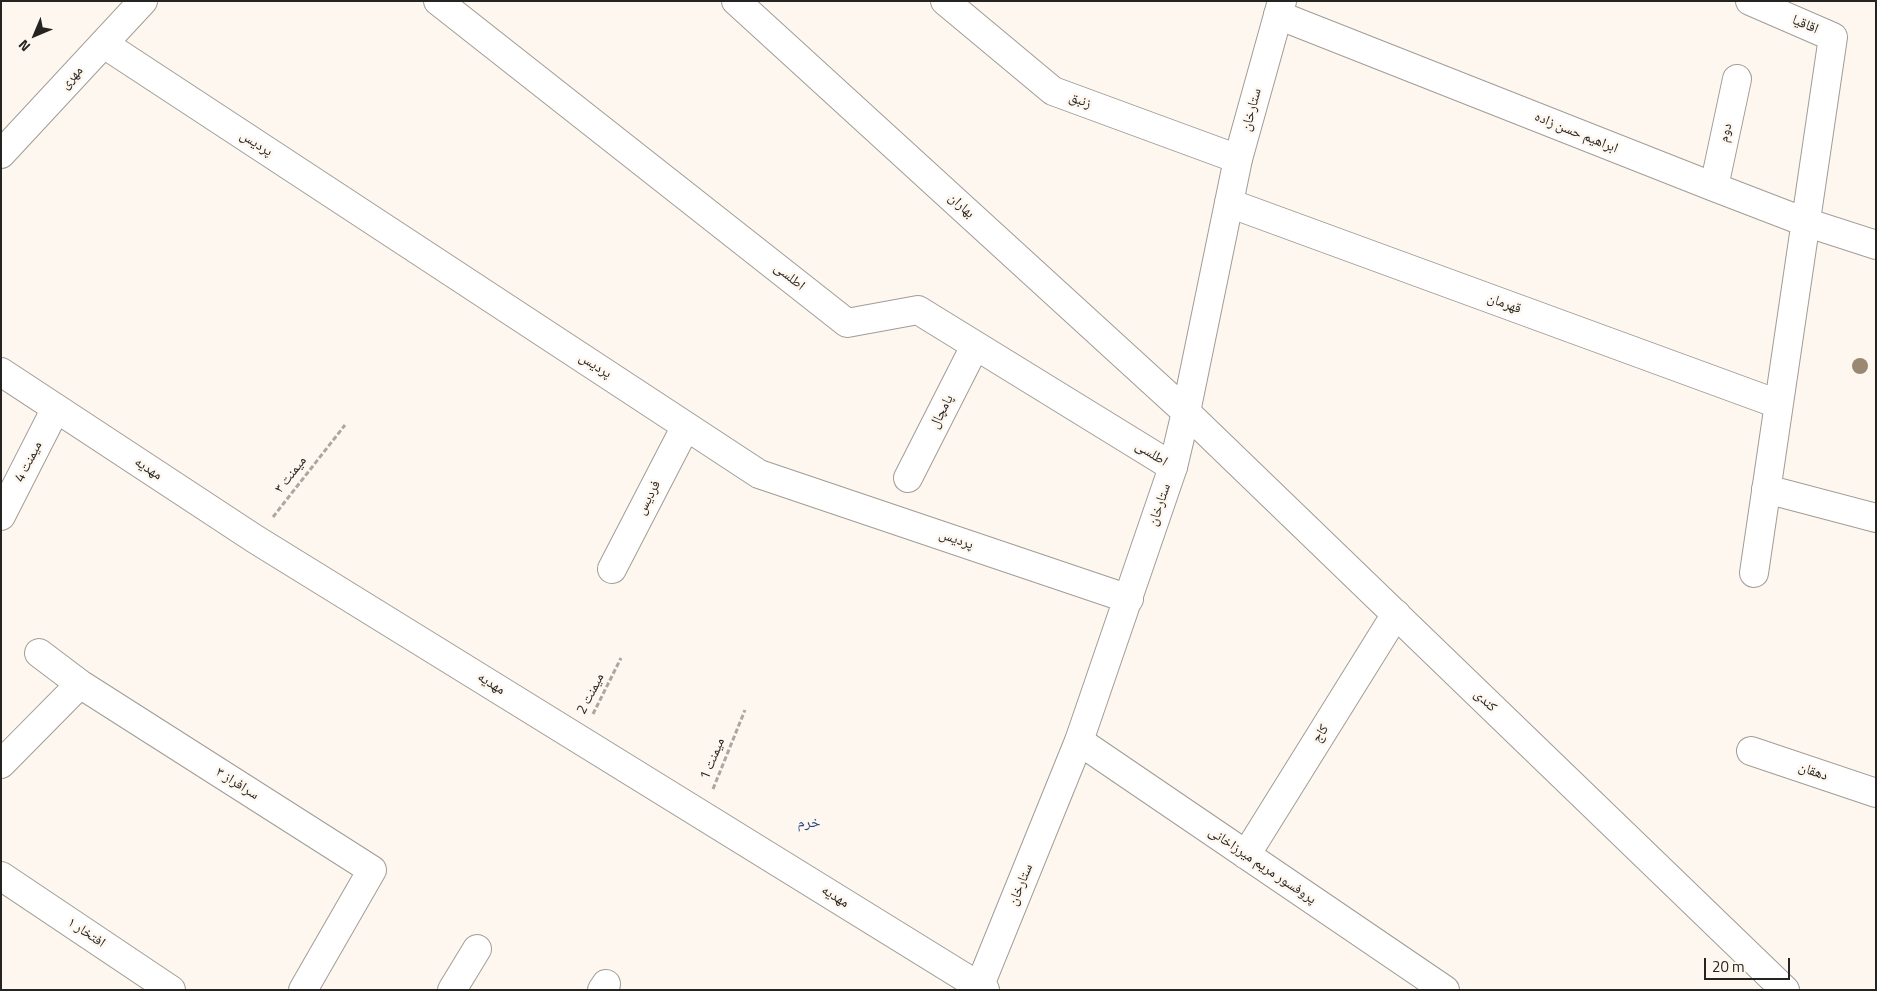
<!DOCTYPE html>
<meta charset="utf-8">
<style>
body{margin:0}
#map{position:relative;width:1877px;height:991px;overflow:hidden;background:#fdf7f0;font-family:"Titillium Web",sans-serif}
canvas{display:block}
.frame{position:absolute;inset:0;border:2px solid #262421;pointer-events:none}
.north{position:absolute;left:10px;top:10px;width:50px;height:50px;-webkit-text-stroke:4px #fdf7f0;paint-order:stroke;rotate:225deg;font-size:14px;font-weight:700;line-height:20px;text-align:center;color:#262421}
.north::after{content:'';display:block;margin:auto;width:18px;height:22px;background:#262421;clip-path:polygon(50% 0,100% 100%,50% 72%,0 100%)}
.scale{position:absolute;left:1704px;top:958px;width:86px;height:22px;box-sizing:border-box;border:2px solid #262421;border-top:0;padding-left:6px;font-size:15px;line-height:18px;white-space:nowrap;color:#262421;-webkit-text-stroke:4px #fdf7f0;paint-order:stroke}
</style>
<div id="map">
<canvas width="1877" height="991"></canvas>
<div class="frame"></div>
<div class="north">N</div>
<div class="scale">20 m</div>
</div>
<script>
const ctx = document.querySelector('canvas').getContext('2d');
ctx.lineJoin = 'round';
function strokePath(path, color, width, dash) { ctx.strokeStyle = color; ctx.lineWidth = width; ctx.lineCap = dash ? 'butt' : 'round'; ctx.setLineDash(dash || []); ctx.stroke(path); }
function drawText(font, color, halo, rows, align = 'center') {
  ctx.font = font + ' "Titillium Web","Noto Naskh Arabic",sans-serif'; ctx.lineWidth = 5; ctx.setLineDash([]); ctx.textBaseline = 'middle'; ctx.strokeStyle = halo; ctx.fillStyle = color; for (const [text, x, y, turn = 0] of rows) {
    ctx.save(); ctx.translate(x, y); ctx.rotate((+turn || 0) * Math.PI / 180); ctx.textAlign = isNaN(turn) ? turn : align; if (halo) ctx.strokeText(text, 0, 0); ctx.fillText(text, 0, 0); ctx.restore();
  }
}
const minor = new Path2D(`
 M438 1 847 323 918 310 1173 467
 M945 1 1053 91 1238 159
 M1750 1 1833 37 1754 573
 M1278 15 1714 187 1805 222 1876 245
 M104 44 759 474 1129 599
 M1714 187 1737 79
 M1229 203 1778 404
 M1 372 255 539 985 990
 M908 478 975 346
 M1766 489 1876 518
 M1 516 56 408
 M612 569 686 426
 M39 653 80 684
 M1079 741 1445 990
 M1751 751 1876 793
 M1 764 80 684 372 870 303 990
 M1246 855 1396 614
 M1 876 171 990
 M452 990 477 949
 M602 990 606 984`);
const tertiary = new Path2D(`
 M736 1 1186 412 1785 990
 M1 154 143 1
 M978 990 1079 741 1173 467 1186 412 1238 159 1282 1`);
strokePath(minor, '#a29c96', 30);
strokePath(tertiary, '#a29c96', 30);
strokePath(new Path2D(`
 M273 517 345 425
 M593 714 621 658
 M713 789 745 710`), '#aba7a1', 3, [5, 2.5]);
strokePath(minor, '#fff', 28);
strokePath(tertiary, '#fff', 28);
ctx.fillStyle = '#998872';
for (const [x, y] of [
 [1860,366]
]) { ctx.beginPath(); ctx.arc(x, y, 8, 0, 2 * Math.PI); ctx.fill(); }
drawText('14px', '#262421', '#fdf7f0', [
 ["اقاقیا",1805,25,23],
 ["مهری",72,78,-47],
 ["زنبق",1080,101,20],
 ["ستارخان",1252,110,-75],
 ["ابراهیم حسن زاده",1576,133,22],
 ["دوم",1726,133,-78],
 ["پردیس",256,144,33],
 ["بهاران",961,206,42],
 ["اطلسی",789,277,38],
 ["قهرمان",1504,304,20],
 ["پردیس",595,366,33],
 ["پامچال",942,412,-63],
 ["اطلسی",1151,454,32],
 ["میمنت 4",29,462,-63],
 ["مهدیه",148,469,33],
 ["میمنت ۳",291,475,-52],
 ["فردیس",649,498,-63],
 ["ستارخان",1160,505,-71],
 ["پردیس",956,540,19],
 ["مهدیه",491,684,32],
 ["میمنت 2",591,694,-63],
 ["کندی",1485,701,44],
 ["کاج",1321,734,-58],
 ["میمنت 1",713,759,-68],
 ["دهقان",1813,772,19],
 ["سرافراز ۳",237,784,32],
 ["پروفسور مریم میرزاخانی",1262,866,34],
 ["ستارخان",1021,885,-68],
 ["مهدیه",835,897,32],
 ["افتخار ۱",86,933,34]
]);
drawText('15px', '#274980', '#fdf7f0', [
 ["خرم",809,823]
]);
</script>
